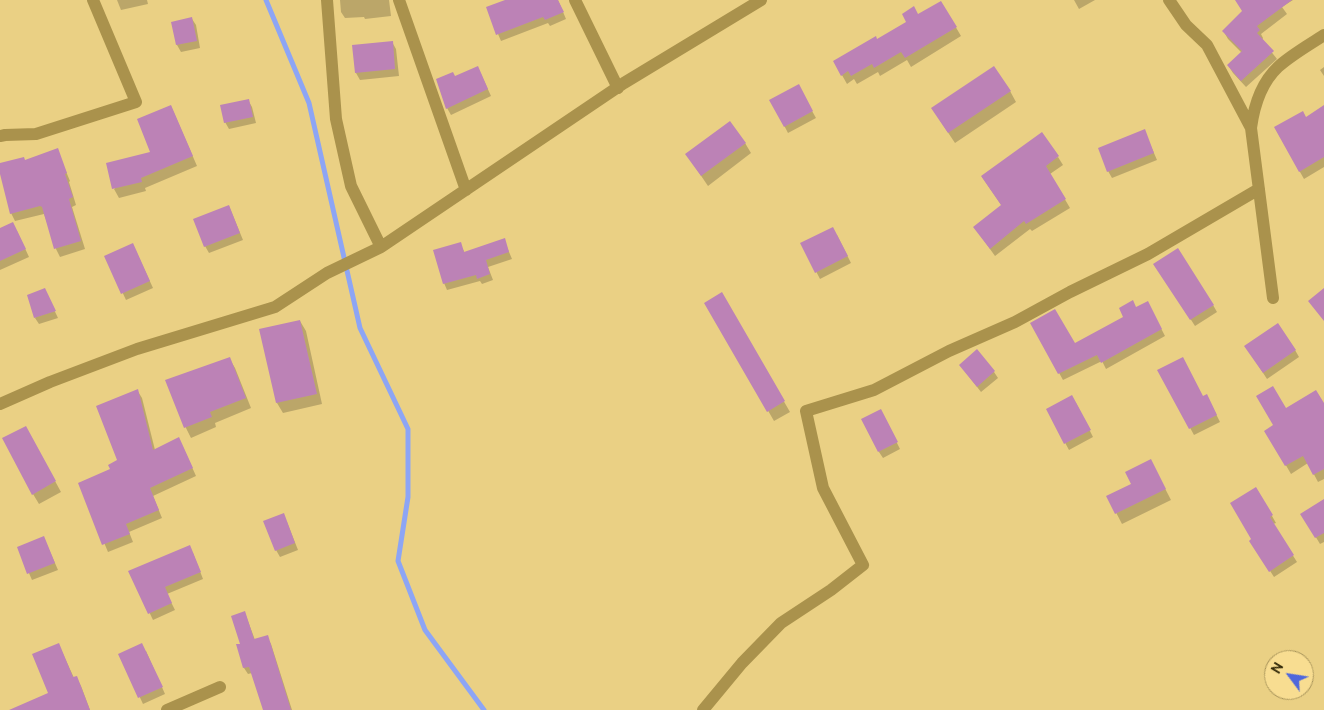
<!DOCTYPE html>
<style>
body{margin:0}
#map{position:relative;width:1324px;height:710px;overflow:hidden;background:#ead084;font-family:Ubuntu,sans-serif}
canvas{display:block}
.north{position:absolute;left:1264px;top:650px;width:50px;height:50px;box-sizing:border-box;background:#f8dd91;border:1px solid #aa965b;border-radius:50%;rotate:301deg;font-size:14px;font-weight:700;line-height:20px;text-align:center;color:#352b0a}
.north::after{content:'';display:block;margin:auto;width:18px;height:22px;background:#4f67dc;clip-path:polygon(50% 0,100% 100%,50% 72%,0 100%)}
</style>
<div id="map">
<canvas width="1324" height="710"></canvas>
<div class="north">N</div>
</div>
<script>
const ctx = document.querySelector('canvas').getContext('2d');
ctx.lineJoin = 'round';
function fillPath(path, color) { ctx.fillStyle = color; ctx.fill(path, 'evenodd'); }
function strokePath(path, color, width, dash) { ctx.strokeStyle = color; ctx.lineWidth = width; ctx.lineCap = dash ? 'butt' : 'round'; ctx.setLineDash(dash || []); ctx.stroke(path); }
fillPath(new Path2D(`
 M117 0H147L148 4 121 10Z
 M340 0H389L391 16 365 19 364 17 345 18 341 12Z
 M509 0H558L566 19 550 26 548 23 501 41 498 34Z
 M1074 0H1095L1079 9Z
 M1237 0H1293L1282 7 1287 14 1261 34 1263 38 1262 40 1277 59 1246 87 1233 73 1228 65 1242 53 1228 39 1224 32 1244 12Z
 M941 2 961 36 911 67 907 60 880 76 878 72 857 84 854 79 847 84 834 61 877 40Z
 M192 19 196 25 200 48 181 52 177 45 173 23Z
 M392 42 396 49 399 76 360 80 356 73 353 46Z
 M1324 67V76L1320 70Z
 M481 74 491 96 451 115 447 108 455 77Z
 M798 86 816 118 788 133 771 100Z
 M1010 91 1016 102 955 143 939 119Z
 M248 100 252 107 256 123 229 129 225 122Z
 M171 106 197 166 145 188 146 191 119 198 114 189 152 153Z
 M1275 128H1324V167L1304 179Z
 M1144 130 1157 160 1112 178 1108 171Z
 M745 143 751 153 708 186 687 155Z
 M57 150 70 181 69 182 76 205 72 207 85 249 60 257 56 249 44 214 15 221 11 213 0 169V164L25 161Z
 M1058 157 1063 165 1050 174 1070 208 1032 231 1030 229 995 256 975 228 1002 206 982 177Z
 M229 206 243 240 209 253 205 246Z
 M0 229 17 231 29 257 0 270Z
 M837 235 851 263 820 279 802 244Z
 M504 240 512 259 488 267 493 280 482 284 480 281 447 290 444 283 460 244 465 253Z
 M136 251 153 288 126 300 106 257Z
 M1159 270 1213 305 1217 312 1195 326Z
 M722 294 790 412 774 421 706 303Z
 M48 297 58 318 39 324 35 318Z
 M1136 308 1151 309 1165 336 1106 369 1102 361 1063 380 1032 324 1074 345 1125 318Z
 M300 321 306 331 322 404 283 413 277 403 261 330Z
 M1295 350 1299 357 1267 379 1250 353Z
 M229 358 235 368 251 408 215 423 216 427 191 438 186 428 167 381Z
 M960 365 994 372 998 378 981 392Z
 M1159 371 1210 402 1220 422 1194 435Z
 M137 390 142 398 155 450 183 447 196 476 153 496 162 518 129 532 133 542 108 552 79 483 112 470 118 461Z
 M1076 403 1093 437 1069 450 1047 409Z
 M1324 405V479L1318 482 1308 463 1291 474 1266 431 1275 426 1286 409Z
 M884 417 900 449 883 458 879 452Z
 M31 437 61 492 39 504 33 494Z
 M1156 471 1171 500 1122 524 1108 497Z
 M1256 488 1276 523 1273 524 1297 562 1274 577 1255 548 1253 540Z
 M1324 501V542L1320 544 1302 514Z
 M287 522 298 550 280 557 276 550Z
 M44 538 58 570 32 580 18 548Z
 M193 553 203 579 167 594 175 610 153 620 130 572Z
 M245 613 255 640 267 637 271 644 292 710H265L252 673 248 674 244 668 241 644Z
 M59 645 74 678 76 677 81 686 90 710H11L50 694Z
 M146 651 165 694 143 704 120 655Z`), '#0003');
strokePath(new Path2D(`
 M266 0 309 103 360 328 408 429V497L398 561 425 630 484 710`), '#8da5f5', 5);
fillPath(new Path2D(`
 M505 0H558L564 12 545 20 543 17 496 35 486 7Z
 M1235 0H1292L1257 26 1260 30 1257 33 1274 51 1241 81 1227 65 1242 51 1222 31 1242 11Z
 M941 1 957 27 905 58 901 52 874 68 872 64 851 76 848 71 841 76 833 61 876 36 877 39 906 22 902 14 914 6 918 14Z
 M192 17 197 41 176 45 171 22Z
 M393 41 395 69 355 73 352 45Z
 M478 66 488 89 446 109 436 79 453 72 455 76Z
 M994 66 1011 91 948 133 931 108Z
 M799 84 813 111 784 127 769 100Z
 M249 99 253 117 224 123 220 105Z
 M171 105 193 156 141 178 142 182 112 189 106 163 150 152 137 119Z
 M1324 105V157L1299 172 1274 127 1303 111 1306 117Z
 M730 121 746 143 701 176 685 154Z
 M1145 129 1154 153 1107 172 1098 148Z
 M1042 132 1059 156 1046 166 1066 199 1026 224 1024 221 990 249 973 227 1001 205 981 176Z
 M58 148 67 173 65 174 73 197 69 199 81 241 54 249 42 207 40 206 10 214 0 174V163L24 157 25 160Z
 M229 205 240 233 204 247 193 219Z
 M13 222 26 249 0 261V228Z
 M833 227 848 256 815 273 800 243Z
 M505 238 509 252 486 260 490 274 477 279 476 275 443 284 433 250 461 242 464 252Z
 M133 243 150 281 121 294 104 256Z
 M1178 248 1214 305 1190 320 1153 264Z
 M45 288 56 311 34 318 27 295Z
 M1324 288V321L1308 301Z
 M722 292 785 401 767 412 704 303Z
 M1133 300 1136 307 1148 301 1162 329 1101 363 1097 355 1058 374 1030 323 1055 309 1075 343 1123 317 1119 308Z
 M300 320 317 394 276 403 259 329Z
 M1278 323 1296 350 1263 373 1244 346Z
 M977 349 995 371 977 387 959 365Z
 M230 357 246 398 210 412 212 417 184 428 165 380Z
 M1183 357 1203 396 1207 394 1217 415 1189 429 1157 370Z
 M1273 386 1286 408 1316 390 1324 403V469L1313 475 1303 456 1285 466 1264 431 1273 425 1256 396Z
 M138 389 153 450 179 437 193 468 150 488 159 510 126 524 130 534 102 545 78 483 110 469 108 465 117 460 96 406Z
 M1072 395 1091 430 1064 444 1046 409Z
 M881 409 898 442 878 452 861 419Z
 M26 426 56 481 32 495 2 438Z
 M1151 459 1166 489 1115 514 1106 496 1131 484 1125 472Z
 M1256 487 1273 515 1270 517 1294 555 1269 572 1249 541 1251 539 1230 503Z
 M1324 499V533L1315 538 1300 514Z
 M284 513 295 543 275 551 263 521Z
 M44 536 55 563 27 574 17 547Z
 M190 545 201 572 165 587 172 603 148 614 128 571Z
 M245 611 254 639 268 635 291 710H263L249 667 243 668 236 644H240L231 616Z
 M59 643 73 677 77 676 90 710H9L48 693 32 654Z
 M142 643 163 687 138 698 118 654Z`), '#bc82b6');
strokePath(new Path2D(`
 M399 0 466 190
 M575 0 618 88
 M1169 0 1186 25 1207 45 1251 128
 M0 136 5 135 36 134 136 102 93 0
 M381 247 624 83 761 0
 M1273 298 1251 128C1254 106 1261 83 1278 67 1291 55 1309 45 1324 35
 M0 404 50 382 137 349 275 307 327 273 381 247 351 186 336 119 327 0
 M167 710 220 687
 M703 710 742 663 781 623 831 590 863 565 823 488 806 411 874 390 949 351 1015 322 1070 292 1148 254 1259 189`), '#aa924c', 12);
</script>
